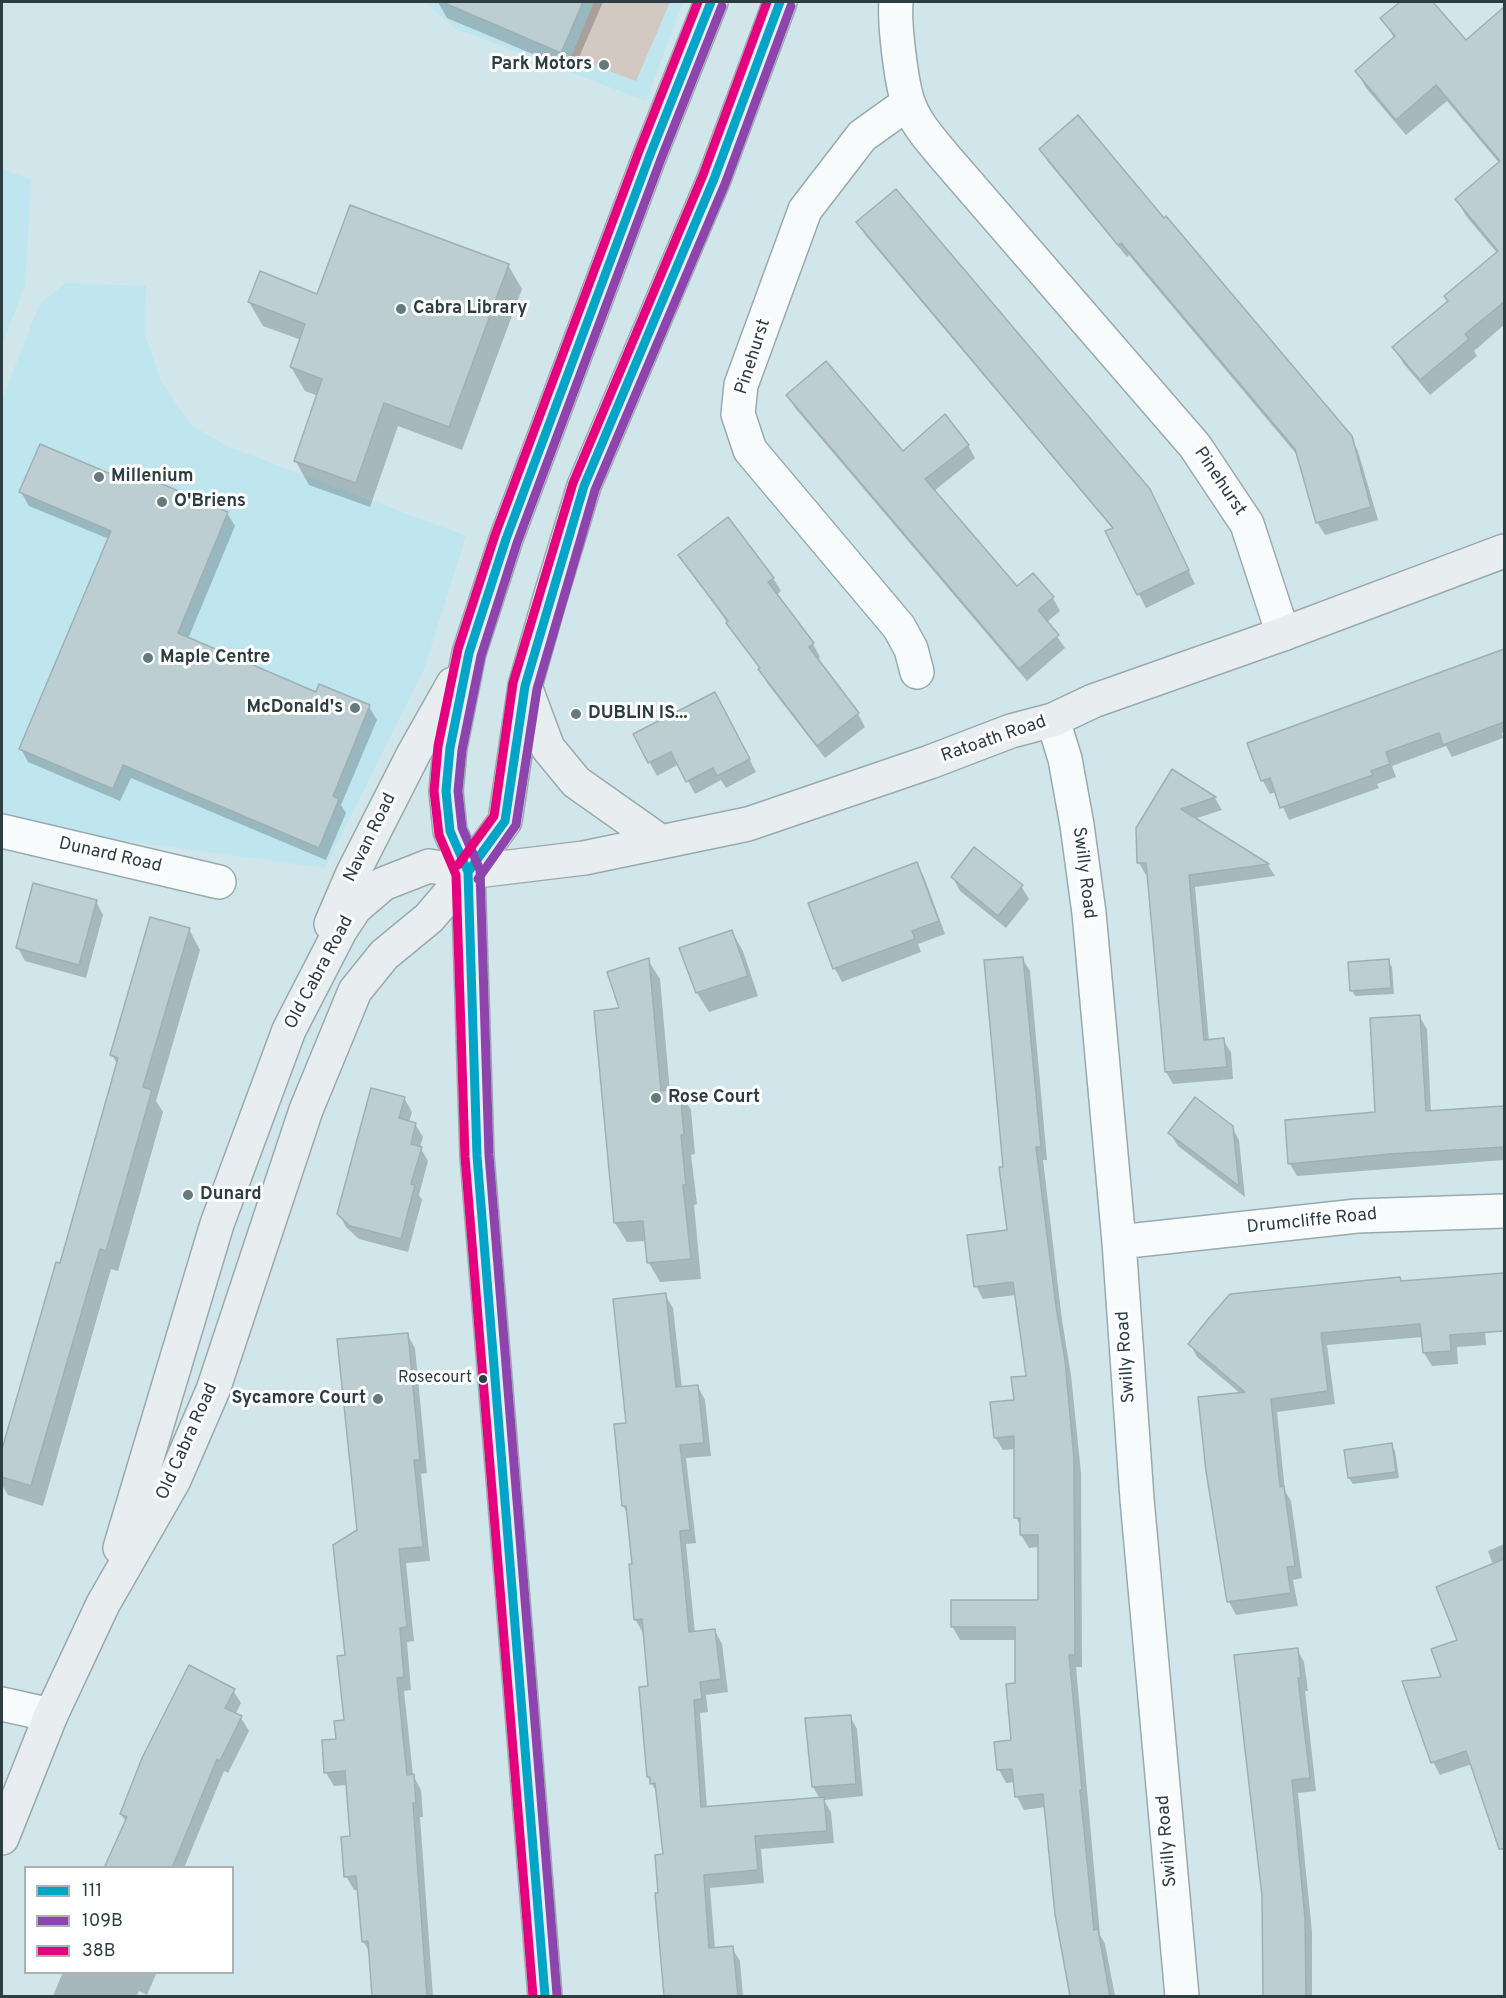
<!DOCTYPE html>
<style>
body{margin:0}
#map{position:relative;width:1506px;height:1998px;overflow:hidden;background:#d0e6eb;font-family:Overpass,sans-serif}
canvas{display:block}
.frame{position:absolute;inset:0;border:3px solid #2d3e42;pointer-events:none}
.legend{position:absolute;left:24px;top:1866px;width:210px;height:108px;box-sizing:border-box;background:#fff;border:2px solid #abb2b3;margin:0;padding:8px 10px;list-style:none;font-size:18px;color:#2d3e42}
.legend li{display:flex;align-items:center;gap:12px;height:30px}
.legend b{width:30px;border:2px solid #abb2b3}
</style>
<div id="map">
<canvas width="1506" height="1998"></canvas>
<div class="frame"></div>
<ul class="legend">
<li><b style="height:8px;background:#02a4c7"></b>111</li>
<li><b style="height:8px;background:#8e44ad"></b>109B</li>
<li><b style="height:8px;background:#e5007d"></b>38B</li>
</ul>
</div>
<script>
const ctx = document.querySelector('canvas').getContext('2d');
ctx.lineJoin = 'round';
function fillPath(path, color) { ctx.fillStyle = color; ctx.fill(path, 'evenodd'); }
function strokePath(path, color, width, dash) { ctx.strokeStyle = color; ctx.lineWidth = width; ctx.lineCap = dash ? 'butt' : 'round'; ctx.setLineDash(dash || []); ctx.stroke(path); }
function drawText(font, color, halo, rows, align = 'center') {
  ctx.font = font + ' Overpass,sans-serif'; ctx.lineWidth = 6; ctx.setLineDash([]); ctx.textBaseline = 'middle'; ctx.strokeStyle = halo; ctx.fillStyle = color; for (const [text, x, y, turn = 0] of rows) {
    ctx.save(); ctx.translate(x, y); ctx.rotate((+turn || 0) * Math.PI / 180); ctx.textAlign = isNaN(turn) ? turn : align; if (halo) ctx.strokeText(text, 0, 0); ctx.fillText(text, 0, 0); ctx.restore();
  }
}
fillPath(new Path2D(`
 M425 2H683L646 101 454 28Z
 M2 169 31 180 25 286 2 344Z
 M66 283 146 286 145 335 161 381 190 424 226 446 466 536 424 669 325 868 82 835 2 814V400L40 303Z`), '#bfe5ee');
fillPath(new Path2D(`
 M594 2H670L636 81 571 57Z`), '#d4c8c3');
fillPath(new Path2D(`
 M438 2H603L573 71 447 18Z
 M1402 2H1431L1466 42 1504 9V325L1474 351 1477 356 1430 395 1403 363 1394 347 1449 302 1498 254 1466 216 1457 200 1500 164 1447 101 1406 135 1366 88 1357 72 1395 39 1382 19Z
 M1041 149 1350 437 1358 451 1378 520 1325 535 1317 522 1298 456 1129 255 1127 257 1048 162Z
 M858 223 1156 504 1195 584 1146 608 1107 532 1113 529 866 236Z
 M508 265 522 289 462 450 398 426 370 507 309 485 295 460 318 396 305 391 291 367 301 340 263 326 249 302 317 296Z
 M788 395 903 453 968 445 975 458 934 491 1017 588 1033 575 1053 598 1060 611 1047 622 1065 648 1027 681 795 408Z
 M133 485 227 513 235 526 188 639 317 694 369 707 377 720 341 805 346 813 326 860 131 778 120 801 28 762 21 749 109 539 29 506 21 492Z
 M680 556 773 578 781 591 776 595 813 644 820 657 816 660 858 714 865 727 825 758 767 683 761 670Z
 M1504 651V732L1502 733 1503 738 1452 757 1446 746 1392 766 1396 777 1377 784 1379 788 1289 820 1276 792 1270 794 1263 781 1249 743Z
 M722 707 756 772 726 788 721 780 695 794 679 764 657 776 635 735Z
 M1173 771 1215 798 1222 810 1194 819 1268 865 1275 876 1195 887 1209 1041 1223 1040 1231 1052 1233 1079 1173 1084 1166 1072 1148 875H1146L1139 863Z
 M916 864 924 877 945 934 918 944 921 952 842 982 835 969 810 904Z
 M953 878 1021 886 1029 899 1006 928 960 891Z
 M96 901 103 915 86 978 25 961 18 948Z
 M189 929 200 950 156 1101 163 1112 118 1271 111 1269 43 1506 8 1495 2 1485V1454L57 1263 61 1264 117 1064 112 1055Z
 M732 932 743 951 758 996 709 1012 697 993 681 949Z
 M1022 958 1030 971 1047 1160H1043L1062 1320 1071 1375 1081 1473 1082 1667H1076L1100 1935 1105 1944 1115 1996H1071L1056 1914 1046 1807 1024 1810 1017 1797 1015 1782 1006 1783 999 1770 1013 1741 1017 1640H960L952 1626 1039 1601V1547L1029 1548 1021 1535V1527L1016 1517 1015 1449 1003 1450 995 1437 1028 1377 1016 1295 983 1299 976 1286 1008 1232 1004 1168Z
 M648 960 660 979 670 1092 679 1091 691 1110 695 1154 691 1155 697 1204 694 1205 701 1279 660 1282 649 1263 647 1241 627 1242 615 1223 621 1009Z
 M1388 961 1392 967 1394 994 1355 996 1352 990Z
 M1420 1017 1427 1029 1431 1112 1504 1108V1160L1297 1176 1290 1164 1287 1122 1377 1113Z
 M404 1098 412 1112 409 1122 415 1124 423 1137 420 1147 428 1161 419 1195 422 1200 408 1252 359 1239 346 1227 339 1214Z
 M1232 1127 1239 1140 1245 1197 1178 1146 1170 1133Z
 M1504 1274V1329L1485 1331 1486 1345 1457 1347 1458 1364 1432 1366 1424 1353 1423 1337 1327 1345 1335 1404 1277 1412 1285 1491 1291 1501 1302 1578 1293 1580 1298 1606 1236 1615 1229 1602 1212 1499 1241 1394 1197 1357 1190 1344 1402 1282Z
 M665 1295 673 1308 682 1388 698 1387 705 1400 711 1456 686 1458 696 1543 686 1544 695 1633 715 1631 722 1644 728 1692 706 1695 708 1712 700 1713 707 1808 820 1799 813 1787 850 1716 857 1729 863 1796 824 1800 831 1812 834 1843 761 1849 764 1883 710 1888 715 1949 732 1948 740 1961 743 1996H664L657 1894H660L664 1856 657 1793 648 1777 650 1687 644 1632 643 1633 635 1619 634 1565 628 1514 623 1506 627 1424Z
 M407 1334 415 1348 427 1473 421 1474 430 1561 406 1563 414 1641 407 1642 411 1690 404 1691 413 1775 421 1790 423 1817H420L433 1996H374L370 1953 363 1941 359 1890H354L346 1876 351 1838 347 1785 334 1786 326 1773 345 1721 347 1657 358 1531Z
 M1391 1445 1395 1451 1399 1478 1353 1484 1349 1478Z
 M1504 1544V1626L1469 1641 1475 1651 1504 1739V1811L1492 1815 1472 1764 1440 1775 1433 1762 1443 1678 1493 1565 1488 1551Z
 M1297 1649 1304 1662 1308 1691H1305L1316 1791 1298 1793 1312 1932V1996H1264L1263 1896Z
 M233 1690 241 1703 235 1715 241 1718 249 1731 228 1773 224 1771 184 1868H175L171 1866 126 1822 121 1814Z
 M157 1972 147 1995 139 1991 137 1996H53L63 1972Z`), '#0003');
const building = new Path2D(`
 M442 2H583L561 53Z
 M1400 2H1433L1466 40 1504 7V302L1465 334 1469 339 1420 380 1392 347 1448 301 1444 296 1498 251 1455 199 1500 161 1436 85 1396 120 1355 71 1395 36 1380 18Z
 M1078 115 1164 218 1166 216 1352 436 1371 507 1316 523 1295 449 1121 243 1118 245 1039 149Z
 M896 189 1150 489 1189 570 1137 595 1105 531 1113 528 856 222Z
 M350 205 509 264 449 427 384 403 356 483 294 461 322 379 290 367 305 324 248 302 260 271 317 294Z
 M826 361 903 451 945 414 969 445 925 479 1017 586 1033 573 1054 597 1038 610 1059 635 1019 669 786 395Z
 M40 444 132 483 136 473 228 512 178 633 316 692 319 684 370 705 333 796 339 799 319 848 123 765 113 789 19 749 111 531 19 492Z
 M728 517 774 578 768 582 814 643 809 647 859 713 817 746 758 669 760 668 726 623 728 621 678 555Z
 M1504 649V722L1443 745 1439 733 1386 752 1390 764 1371 771 1373 775 1280 808 1270 778 1261 781 1247 743Z
 M715 692 750 759 717 776 713 768 686 782 671 752 648 763 633 734Z
 M1172 769 1216 797 1181 809 1269 864 1189 875 1204 1040 1224 1038 1227 1067 1165 1072 1146 863H1137L1136 828Z
 M974 847 1023 885 998 916 951 877Z
 M917 862 939 921 912 931 915 939 833 969 808 903Z
 M33 883 97 900 79 965 16 948Z
 M150 917 190 928 143 1087 152 1090 106 1251 100 1249 31 1486 2 1477V1449L56 1262 60 1263 118 1058 110 1055Z
 M732 930 748 976 696 993 679 948Z
 M1023 957 1041 1147H1036L1056 1306 1065 1360 1074 1459 1075 1655H1069L1082 1790H1080L1094 1930 1098 1929 1110 1996H1070L1055 1914 1043 1794 1015 1797 1012 1769 997 1770 994 1742 1011 1740 1006 1684 1015 1683V1627H951V1600H1038V1535H1020V1518H1014V1436L994 1438 990 1402 1014 1400 1011 1377 1026 1376 1013 1282 974 1287 967 1235 1007 1230 999 1167H1003L984 960Z
 M649 958 661 1091 680 1089 684 1135H681L686 1185H683L691 1259 647 1263 643 1221 614 1223 594 1011 619 1008 607 972Z
 M1389 959 1391 988 1350 991 1348 962Z
 M1420 1015 1426 1111 1504 1106V1147L1390 1154 1288 1164 1285 1120 1375 1112 1370 1018Z
 M371 1088 405 1097 399 1118 416 1123 411 1144 422 1147 411 1184 415 1185 401 1239 350 1226 337 1214Z
 M1195 1097 1233 1126 1239 1186 1168 1133Z
 M1504 1273V1331L1450 1335 1451 1351 1423 1353 1420 1324 1321 1333 1328 1391 1271 1399 1280 1487 1284 1486 1295 1566 1287 1567 1291 1593 1227 1602 1206 1471 1198 1397 1245 1392 1188 1344 1209 1318 1230 1294 1400 1277 1401 1281Z
 M666 1293 676 1387 698 1385 704 1443 680 1445 690 1530 680 1531 689 1632 715 1629 721 1679 700 1682 702 1699 694 1700 701 1807 824 1797 827 1831 755 1836 758 1870 704 1875 709 1948 733 1946 738 1996H664L655 1893H658L655 1855 663 1854 655 1783 650 1784V1777H647L639 1687 648 1686 642 1619 634 1620 629 1564H632L626 1506H622L614 1424 626 1423 613 1299Z
 M408 1333 420 1460H414L423 1547 399 1549 407 1627 400 1628 404 1677 397 1678 407 1775 414 1774 416 1803H413L427 1996H372L368 1941 362 1942 356 1876 344 1877 341 1837 350 1836 345 1771 324 1773 322 1740 336 1739 334 1721 344 1720 337 1656 345 1655 333 1545 357 1530 337 1339Z
 M1392 1443 1396 1472 1348 1478 1344 1450Z
 M1504 1559V1849H1499L1466 1751 1431 1763 1402 1681 1441 1677 1431 1649 1457 1640 1436 1587Z
 M1298 1648 1301 1678H1298L1310 1778 1292 1780 1305 1918 1306 1996H1263L1262 1896 1234 1655Z
 M189 1665 235 1689 225 1708 242 1716 220 1761 217 1759 172 1868H104L127 1817 120 1814 142 1758Z
 M851 1715 856 1784 812 1787 805 1718Z`);
fillPath(building, '#bcced2');
strokePath(building, '#9fb0b4', 1.5);
const minor = new Path2D(`
 M896 2C894 23 901 81 908 102 915 123 931 140 944 156L1195 446 1247 524 1283 634
 M908 103 862 136 805 210 741 385 738 414 750 450 899 627 911 649 917 672
 M1053 720 1065 759 1077 825 1089 913 1119 1242 1137 1499 1182 1996
 M2 831 219 882
 M1119 1242 1357 1216 1504 1211
 M2 1704 51 1715`);
const secondary = new Path2D(`
 M526 689 548 748 576 782 661 842
 M331 924 353 873 414 753 453 684
 M120 1548 217 1224 289 1030 340 931 355 908 383 884 429 866 468 872 584 858 748 824 930 762 1011 731 1053 720 1093 701 1283 634 1504 551
 M2 1838 51 1715 103 1604 174 1480 213 1390 306 1110 355 991 384 955 429 918 468 872 505 821 525 686 550 598 584 486 714 179 780 2
 M545 1996 477 1156 468 872 450 831 446 791 450 748 469 653 506 539 650 155 711 2`);
strokePath(minor, '#99aaae', 36);
strokePath(secondary, '#99aaae', 36);
strokePath(minor, '#f8fbfc', 33);
strokePath(secondary, '#e8eef0', 33);
strokePath(new Path2D(`
 M468 872 505 821 525 686 584 486 714 179 780 2
 M545 1996 477 1156 468 872 450 831 446 791 450 748 469 653 506 539 650 155 711 2`), '#02a4c7', 9);
strokePath(new Path2D(`
 M478 879 516 825 537 689 595 490 725 184 791 6
 M557 1995 489 1155 480 870 462 828 458 791 462 750 481 656 517 543 661 159 722 6`), '#8e44ad', 9);
strokePath(new Path2D(`
 M458 865 494 816 513 683 573 483 703 175 767 2
 M533 1996 465 1157 456 875 439 835 434 791 438 746 458 649 495 535 639 151 698 2`), '#e5007d', 9);
for (const [x, y, r, color] of [
 [604,65,6,"#66797d"],
 [401,309,6,"#66797d"],
 [99,477,6,"#66797d"],
 [162,502,6,"#66797d"],
 [148,658,6,"#66797d"],
 [355,708,6,"#66797d"],
 [576,714,6,"#66797d"],
 [656,1098,6,"#66797d"],
 [188,1195,6,"#66797d"],
 [483,1379,5,"#2d3e42"],
 [378,1399,6,"#66797d"]
]) { const dot = new Path2D(); dot.arc(x, y, r, 0, 2 * Math.PI); ctx.fillStyle = color; ctx.fill(dot); strokePath(dot, '#fff', 2); }
drawText('16px', '#2d3e42', '#fff', [
 ["Rosecourt",472,1379]
], 'right');
drawText('bold 18px', '#2d3e42', '#fff', [
 ["Park Motors",592,65,"right"],
 ["Cabra Library",413,309],
 ["Millenium",111,477],
 ["O'Briens",174,502],
 ["Maple Centre",160,658],
 ["McDonald's",343,708,"right"],
 ["DUBLIN IS...",588,714],
 ["Rose Court",668,1098],
 ["Dunard",200,1195],
 ["Sycamore Court",366,1399,"right"]
], 'left');
drawText('18px', '#2d3e42', '#fff', [
 ["Pinehurst",754,357,-72],
 ["Pinehurst",1219,482,56],
 ["Ratoath Road",994,740,-19],
 ["Navan Road",371,838,-64],
 ["Dunard Road",110,856,13],
 ["Swilly Road",1083,873,83],
 ["Old Cabra Road",320,973,-62],
 ["Drumcliffe Road",1312,1222,-6],
 ["Swilly Road",1127,1357,-94],
 ["Old Cabra Road",188,1442,-66],
 ["Swilly Road",1168,1841,-95]
]);
</script>
